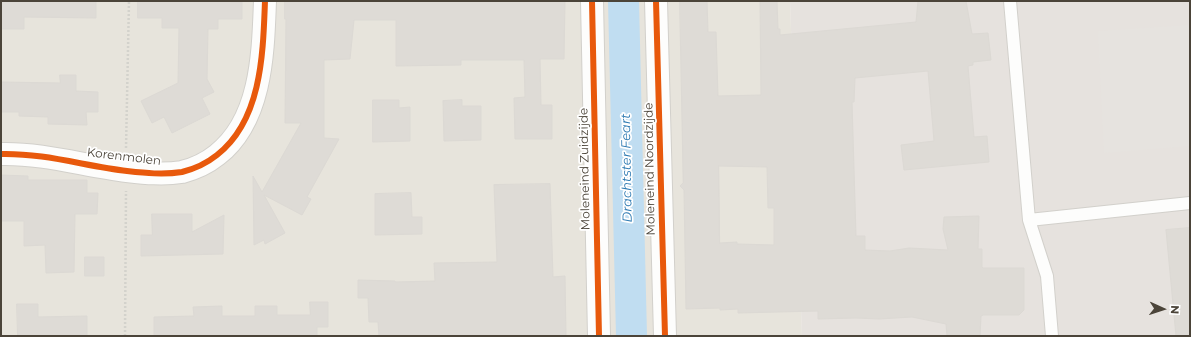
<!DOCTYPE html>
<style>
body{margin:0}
#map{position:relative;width:1191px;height:337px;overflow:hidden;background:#f4f2ee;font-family:Montserrat,sans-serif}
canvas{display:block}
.frame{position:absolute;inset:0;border:2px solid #4b4439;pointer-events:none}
.north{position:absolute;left:1143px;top:289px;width:40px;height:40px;-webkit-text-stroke:3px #fff;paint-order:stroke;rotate:93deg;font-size:11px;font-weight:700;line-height:16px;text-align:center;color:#4b4439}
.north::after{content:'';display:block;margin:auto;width:14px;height:18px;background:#4b4439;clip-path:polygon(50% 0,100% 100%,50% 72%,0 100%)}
</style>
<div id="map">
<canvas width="1191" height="337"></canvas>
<div class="frame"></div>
<div class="north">N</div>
</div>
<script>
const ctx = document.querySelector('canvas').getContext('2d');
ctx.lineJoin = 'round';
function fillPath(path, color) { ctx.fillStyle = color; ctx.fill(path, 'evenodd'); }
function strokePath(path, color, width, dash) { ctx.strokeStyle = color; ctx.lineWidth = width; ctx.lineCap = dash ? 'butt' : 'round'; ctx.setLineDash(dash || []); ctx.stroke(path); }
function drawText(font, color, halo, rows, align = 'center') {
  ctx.font = font + ' Montserrat,sans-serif'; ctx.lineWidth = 3.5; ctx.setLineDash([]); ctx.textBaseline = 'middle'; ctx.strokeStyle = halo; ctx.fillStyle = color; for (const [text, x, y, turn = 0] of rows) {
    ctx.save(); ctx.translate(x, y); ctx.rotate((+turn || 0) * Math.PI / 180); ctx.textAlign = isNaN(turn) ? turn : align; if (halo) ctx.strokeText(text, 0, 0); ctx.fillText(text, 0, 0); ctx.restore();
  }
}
fillPath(new Path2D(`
 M1 1H790L802 336H1Z`), '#e7e4dc');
fillPath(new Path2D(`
 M790 1H1190V336H802Z`), '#e6e2de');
fillPath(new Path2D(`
 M1190 25V146L1104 153 1098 31Z`), '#e6e3df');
fillPath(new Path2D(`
 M608 1H639L647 336H616Z`), '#c0ddf1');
const building = new Path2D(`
 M1 1H96V18L24 17V29H1Z
 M138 1H231V2H242V19H218V29H208L207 79 214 92 202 98 210 114 172 133 164 117 152 123 141 101 178 83 179 28H162V18H138Z
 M285 1H565L564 59H540L541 105H552V139H515L514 98 525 97 524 60H461V65L396 66V20H354L350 59 324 60V138L339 139 307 197 311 199 302 215 264 195 285 233 265 244 264 240 254 245 253 176 262 192 301 123H285L286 19H285Z
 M680 1H707L708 32H716L718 96 761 95 760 1H777L778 29H780V35L916 22 918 1H966L972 34 988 33 991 60 973 62V65L968 66 974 137 987 136 989 162 904 170 901 145 934 141 928 71 855 78 854 102H852L856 236H865V250L890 251 909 248 948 250 943 229 944 217 979 216 978 249H982V267L983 268H1024V310L1019 315H983L981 316 980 336H947L946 324 912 317 879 319 856 318 818 319V311L738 313V309L720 310V308L686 309 684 190 680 186 683 183ZM719 166 767 167 768 208H774V245L737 244V242L720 243Z
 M60 75H76V91L98 92V112H86L87 125 48 124V117L19 116V112H1V82L60 83Z
 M373 100H399V108L410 107V141L373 142Z
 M462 100V106H481V140L444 141 443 101Z
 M1 175 28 176V180H87V193H98L97 214H75L74 272 46 273 45 245 24 246V221H1Z
 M550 184 553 277 565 276 566 336H379L378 322H369L368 298H358V280L395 281V282L435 281 434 263 497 262 494 185Z
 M411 193 412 217H422V234L375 235V194Z
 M152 214H192V232L224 215 223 254 141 256V235H152Z
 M1190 228V336H1176L1166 230Z
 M85 257H104V276H85Z
 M310 302H328V327H317V336H154V317L194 316 193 307 222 306V316H255V306H277V315H310Z
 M17 304H38V317L87 316V336H18Z`);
fillPath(building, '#dedbd6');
strokePath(building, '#dcd9d4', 1);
const service = new Path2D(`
 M1010 1 1029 220 1047 276 1052 336
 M1029 220 1190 203`);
const minor = new Path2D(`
 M592 1 599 336
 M656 1 665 336
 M1 154C44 153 85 166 127 171 145 173 163 175 182 172 194 169 207 163 217 155 262 120 263 53 265 1`);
strokePath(service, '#d2d0cb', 14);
strokePath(minor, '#d2d0cb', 24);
strokePath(new Path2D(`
 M126 148 129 1
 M125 336 126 191`), '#d3d2cc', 2.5, [2, 2]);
strokePath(service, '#fdfdfc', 12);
strokePath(minor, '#fdfdfc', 22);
strokePath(new Path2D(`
 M592 1 599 336
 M656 1 665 336
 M1 154C44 153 85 166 127 171 145 173 163 175 182 172 194 169 207 163 217 155 262 120 263 53 265 1`), '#e8590c', 6);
drawText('12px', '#4b4439', '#fff', [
 ["Korenmolen",124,157,7],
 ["Moleneind Zuidzijde",585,169,-91],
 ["Moleneind Noordzijde",650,169,-91]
]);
drawText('italic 13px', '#2e7ab2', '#fff', [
 ["Drachtster Feart",627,168,-91]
]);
</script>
